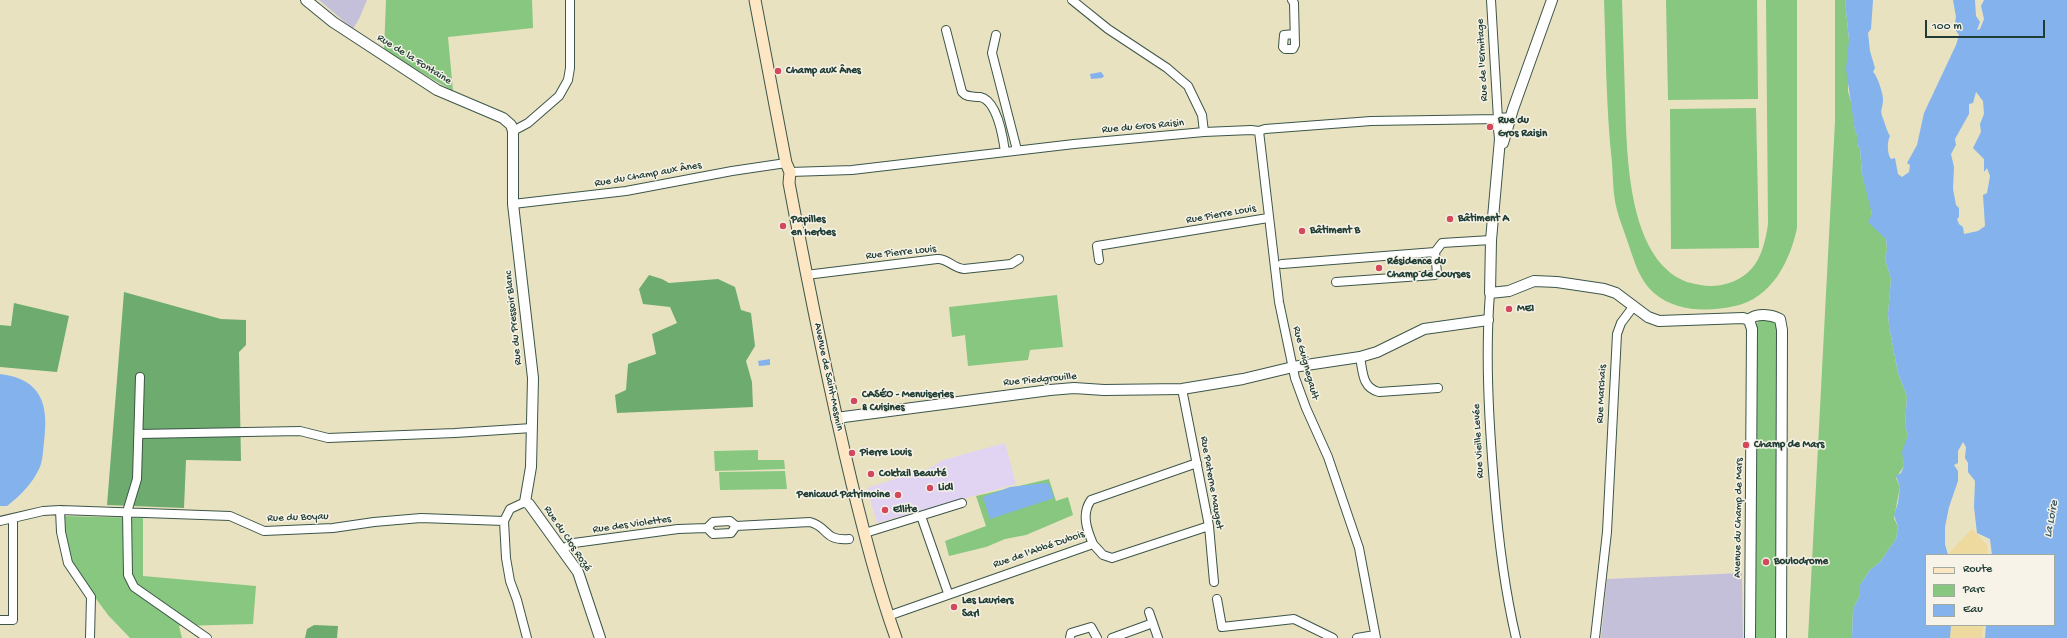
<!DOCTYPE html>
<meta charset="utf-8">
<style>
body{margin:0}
#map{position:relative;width:2067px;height:638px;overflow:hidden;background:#e9e2c1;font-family:"Gochi Hand",sans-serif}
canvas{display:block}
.legend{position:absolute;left:1925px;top:554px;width:130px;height:72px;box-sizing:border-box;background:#f7f3e8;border:1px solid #a1aaa0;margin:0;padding:5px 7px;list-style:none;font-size:12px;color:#1f3d34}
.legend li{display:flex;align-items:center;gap:8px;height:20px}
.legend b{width:20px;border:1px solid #a1aaa0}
.scale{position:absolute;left:1925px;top:20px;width:120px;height:18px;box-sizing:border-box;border:2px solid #1f3d34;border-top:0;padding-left:5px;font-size:12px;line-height:14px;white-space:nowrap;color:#1f3d34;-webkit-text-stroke:3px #f7f3e8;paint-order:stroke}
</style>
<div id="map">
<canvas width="2067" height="638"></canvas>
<ul class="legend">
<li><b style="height:5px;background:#fce6c4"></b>Route</li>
<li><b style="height:11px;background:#87c77f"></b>Parc</li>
<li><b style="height:11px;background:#83b2ed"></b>Eau</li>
</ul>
<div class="scale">100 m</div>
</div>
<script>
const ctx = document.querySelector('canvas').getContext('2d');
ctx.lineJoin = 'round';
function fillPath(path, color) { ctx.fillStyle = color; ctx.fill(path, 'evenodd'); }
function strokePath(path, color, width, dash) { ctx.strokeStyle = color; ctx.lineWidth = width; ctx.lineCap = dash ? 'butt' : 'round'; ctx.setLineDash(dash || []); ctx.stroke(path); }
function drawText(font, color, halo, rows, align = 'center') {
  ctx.font = font + ' "Gochi Hand",sans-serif'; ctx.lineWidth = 3; ctx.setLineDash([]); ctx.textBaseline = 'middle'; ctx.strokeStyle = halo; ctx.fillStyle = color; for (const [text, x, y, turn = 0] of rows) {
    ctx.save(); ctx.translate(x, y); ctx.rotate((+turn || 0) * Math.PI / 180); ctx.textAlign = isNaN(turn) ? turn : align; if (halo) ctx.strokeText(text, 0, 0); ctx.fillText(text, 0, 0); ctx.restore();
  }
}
fillPath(new Path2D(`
 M1005 443 1016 484 877 523 867 488 932 467 943 460Z`), '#e1d4f3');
fillPath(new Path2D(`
 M319 0H367L359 19 353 29Z
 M1742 573 1743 638H1601L1607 579Z`), '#c5c0da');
fillPath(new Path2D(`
 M386 0H532L533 28 448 37 453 91 384 51Z
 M1604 0H1622C1623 32 1624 64 1625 97 1627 150 1626 259 1687 282 1701 286 1715 288 1729 283 1757 274 1764 251 1768 224L1766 0H1797V228C1790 261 1772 298 1735 306 1708 312 1676 312 1654 293 1640 281 1635 263 1629 246 1625 233 1619 219 1616 206 1613 192 1613 177 1612 163 1606 109 1606 54 1604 0Z
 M1666 0H1757L1758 99 1668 100Z
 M1835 0H1845L1849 40 1848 91 1852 106 1855 131 1857 135V145L1860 148 1862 174 1871 207 1873 225 1886 239 1887 250 1885 259 1891 279 1888 314 1889 326 1898 373 1907 396 1905 426 1908 435 1903 452 1904 466 1896 478 1900 487 1894 518 1898 527 1896 539 1880 562 1870 570 1860 585V595L1853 609 1852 638H1808L1835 121Z
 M1756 108 1759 248 1671 249 1670 109Z
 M1057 295 1063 347 1030 350 1028 360 968 366 965 335 952 337 949 307Z
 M1761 319 1772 320 1776 323V638H1755L1756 334 1757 323Z
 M758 450V460H784L785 469 715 471 714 451Z
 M785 471 787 489 720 490 719 472Z
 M1049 479 1056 501 1068 497 1073 515 1026 535 1005 539 986 547 949 556 945 541 986 526 976 496Z
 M63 516 143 518V576L256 586 253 624 179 626 182 638H130L108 615 69 562Z`), '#87c77f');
fillPath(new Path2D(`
 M649 275 662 279 669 283 718 279 735 287 741 310 751 313 755 346 746 361 752 382 753 407 617 413 615 395 626 390 628 364 656 354 652 334 677 323 670 307 643 304 639 289Z
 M124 292 221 319 246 320V345L239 352 241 461 186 460 184 508 107 505Z
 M14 303 69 316 57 372 0 367V325L11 326Z
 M314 625 338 626 337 638H305L307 629Z`), '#6dac6e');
fillPath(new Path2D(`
 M1972 529 1988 546 1987 555H1947Z
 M1926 555V625H1984L1982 638H1893Z`), '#eeda9e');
fillPath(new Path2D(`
 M1845 0H1873L1871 29 1868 33 1870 51 1875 68 1873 72C1877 75 1884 95 1883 101 1883 105 1880 111 1882 116 1885 123 1886 129 1890 136 1887 141 1887 154 1891 159L1895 158 1898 174 1902 177 1909 172 1910 165 1907 163 1917 145 1924 113 1956 45 1959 35 1954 28 1956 17 1953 0H1975L1976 16 1980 22 1977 30 1980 29 1984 19 1981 6 1984 0H2067V638H1985L1986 625H2054V555H1992L1990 539 1977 533 1974 507 1975 481 1968 472V463L1965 458 1966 447 1963 442 1958 451V463L1954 465 1958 471V481L1949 507 1945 527V544L1948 555H1926V625H1951L1950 638H1852L1853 609 1860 595V585L1870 570 1880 562 1896 539 1898 527 1894 515 1898 503 1900 487 1896 476 1901 473 1904 466 1902 452 1908 435 1905 426 1907 396 1898 373 1889 326 1888 314 1891 279 1885 259 1887 250 1886 239 1868 222 1872 214 1862 174 1860 148 1857 145V135L1855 131 1846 69 1849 40ZM1976 92 1983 101 1984 114 1980 124 1981 132 1973 148 1984 159V172L1987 168 1990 176 1987 193 1983 195 1985 226 1978 231 1964 234 1963 227 1959 224 1957 219 1959 217V208L1956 205 1953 189 1954 167 1951 154 1956 145 1955 139 1969 114V104L1973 103Z
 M1101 72 1104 76 1102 78 1091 79 1090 74Z
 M770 359V365L759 366 758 361Z
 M0 374C42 379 49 405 44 442 43 450 43 459 40 467 33 483 20 496 7 506H0Z
 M1046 483 1049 484 1054 498 990 519 983 497 1010 487Z`), '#83b2ed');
const minor = new Path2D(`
 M1072 0 1108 29 1167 68 1188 86 1202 115 1204 132
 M1292 0 1294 3 1295 45 1293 49H1285L1283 47 1284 35 1294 34
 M946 30 962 92C967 98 973 96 980 97 997 100 1003 137 1005 152
 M996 35 992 53 1017 150
 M513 131 528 123 559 96 568 80 570 68V0
 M1259 131 1279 302 1295 378 1306 408 1328 457 1359 548 1376 638
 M790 172 852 170 1074 144 1204 132 1251 130 1259 131 1265 129 1371 121 1498 119 1491 0
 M513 204 626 191 732 171 786 163
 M1099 260 1097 246 1268 218
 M1282 264 1435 252 1442 243 1491 240
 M806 275 937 259C947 258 953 268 964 269L1011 264 1019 259
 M1336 282 1435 275 1437 273 1435 252
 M1490 293C1485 356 1489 421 1494 484 1498 536 1504 587 1516 638
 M1360 357C1363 372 1362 388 1379 392L1438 388
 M140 377 137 479 127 512 128 575 134 587 207 638
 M1182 389 1209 526 1214 582
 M139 434 300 431 328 438 455 433 532 428
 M525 502 510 509 504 521 506 558 510 581 517 600 527 638
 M60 510 61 532 68 563 91 597 90 638
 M921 516 948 593
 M0 521 43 511 60 510 230 516 264 531 333 528 374 522 421 518 504 521
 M736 526 810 522C829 527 823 541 849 539
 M707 528 713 534 731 533 736 526
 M707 528 713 522 730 521 736 526
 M865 533 962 503
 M1093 544 1103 555 1112 558 1209 526
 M562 549 574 543 678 529 707 528
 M1217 599 1222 627 1294 619 1333 638
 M1149 612 1158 638
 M888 616 1093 544C1087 530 1081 514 1091 500L1197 463
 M0 620H13V518
 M1070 638 1071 633 1091 627 1097 638
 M1112 638 1153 623
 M1357 638 1375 635
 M1595 638 1607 532 1617 334 1621 323 1633 307`);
const tertiary = new Path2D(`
 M306 0 333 22 437 90 503 118 511 125 513 131V204L533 378 531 467 525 502 529 504 578 572 600 638
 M1510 118 1498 119 1500 139 1491 240 1490 293 1509 291 1534 281 1557 282 1604 289 1616 293 1648 317 1659 321 1743 318 1749 320
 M1503 143 1513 109 1552 0
 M1749 320C1756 312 1772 315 1780 319L1782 330 1781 638
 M1749 320 1752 329 1750 638
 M836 418 1050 390 1074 388 1104 390 1182 389 1243 379 1293 367 1360 357 1377 352 1424 329 1488 320`);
const secondary = new Path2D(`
 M755 0 786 163 790 172 789 183C808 284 828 384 852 484 865 536 878 588 896 638`);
strokePath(minor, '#3d5649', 10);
strokePath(tertiary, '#3d5649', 12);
strokePath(secondary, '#3d5649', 13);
strokePath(minor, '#fff', 8);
strokePath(tertiary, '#fff', 10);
strokePath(secondary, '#fce6c4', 11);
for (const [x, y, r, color] of [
 [778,71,4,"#d1495b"],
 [1490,127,4,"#d1495b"],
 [1450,219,4,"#d1495b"],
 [783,226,4,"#d1495b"],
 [1302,231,4,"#d1495b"],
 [1379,268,4,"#d1495b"],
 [1509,309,4,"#d1495b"],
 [854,401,4,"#d1495b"],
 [1746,445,4,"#d1495b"],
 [852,453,4,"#d1495b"],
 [871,474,4,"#d1495b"],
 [930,488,4,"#d1495b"],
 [898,495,4,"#d1495b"],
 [885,510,4,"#d1495b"],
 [1766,562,4,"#d1495b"],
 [954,607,4,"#d1495b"]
]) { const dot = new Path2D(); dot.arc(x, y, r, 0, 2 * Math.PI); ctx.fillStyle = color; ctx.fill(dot); strokePath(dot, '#f7f3e8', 1.5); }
drawText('11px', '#1f3d34', '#f7f3e8', [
 ["Rue de la Fontaine",414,60,32],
 ["Rue de l'Ermitage",1483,60,-93],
 ["Rue du Gros Raisin",1143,127,-5],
 ["Rue du Champ aux Ânes",648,175,-10],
 ["Rue Pierre Louis",1221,215,-10],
 ["Rue Pierre Louis",901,253,-6],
 ["Rue du Pressoir Blanc",514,318,-96],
 ["Rue Guignegault",1305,363,75],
 ["Avenue de Saint-Mesmin",828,377,78],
 ["Rue Piedgrouille",1040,380,-5],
 ["Rue Marchais",1602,394,-87],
 ["Rue Vieille Levée",1479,441,-93],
 ["Rue Paterne Mauget",1211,483,80],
 ["Rue du Boyau",298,518,-2],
 ["Avenue du Champ de Mars",1739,518,-89],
 ["Rue des Violettes",632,525,-8],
 ["Rue du Clos Rozé",567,539,56],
 ["Rue de l'Abbé Dubois",1039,550,-19]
]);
drawText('bold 11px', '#1f3d34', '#f7f3e8', [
 ["Champ aux Ânes",786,71],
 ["Rue du",1498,121],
 ["Gros Raisin",1498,134],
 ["Bâtiment A",1458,219],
 ["Papilles",791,220],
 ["en herbes",791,233],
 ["Bâtiment B",1310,231],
 ["Résidence du",1387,262],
 ["Champ de Courses",1387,275],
 ["MEI",1517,309],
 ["CASÉO - Menuiseries",862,395],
 ["& Cuisines",862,408],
 ["Champ de Mars",1754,445],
 ["Pierre Louis",860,453],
 ["Coktail Beauté",879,474],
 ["Lidl",938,488],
 ["Penicaud Patrimoine",890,495,"right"],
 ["Ellite",893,510],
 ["Boulodrome",1774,562],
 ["Les Lauriers",962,601],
 ["Sarl",962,614]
], 'left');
drawText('italic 12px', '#385a62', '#f7f3e8', [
 ["La Loire",2052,519,-80]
]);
</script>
